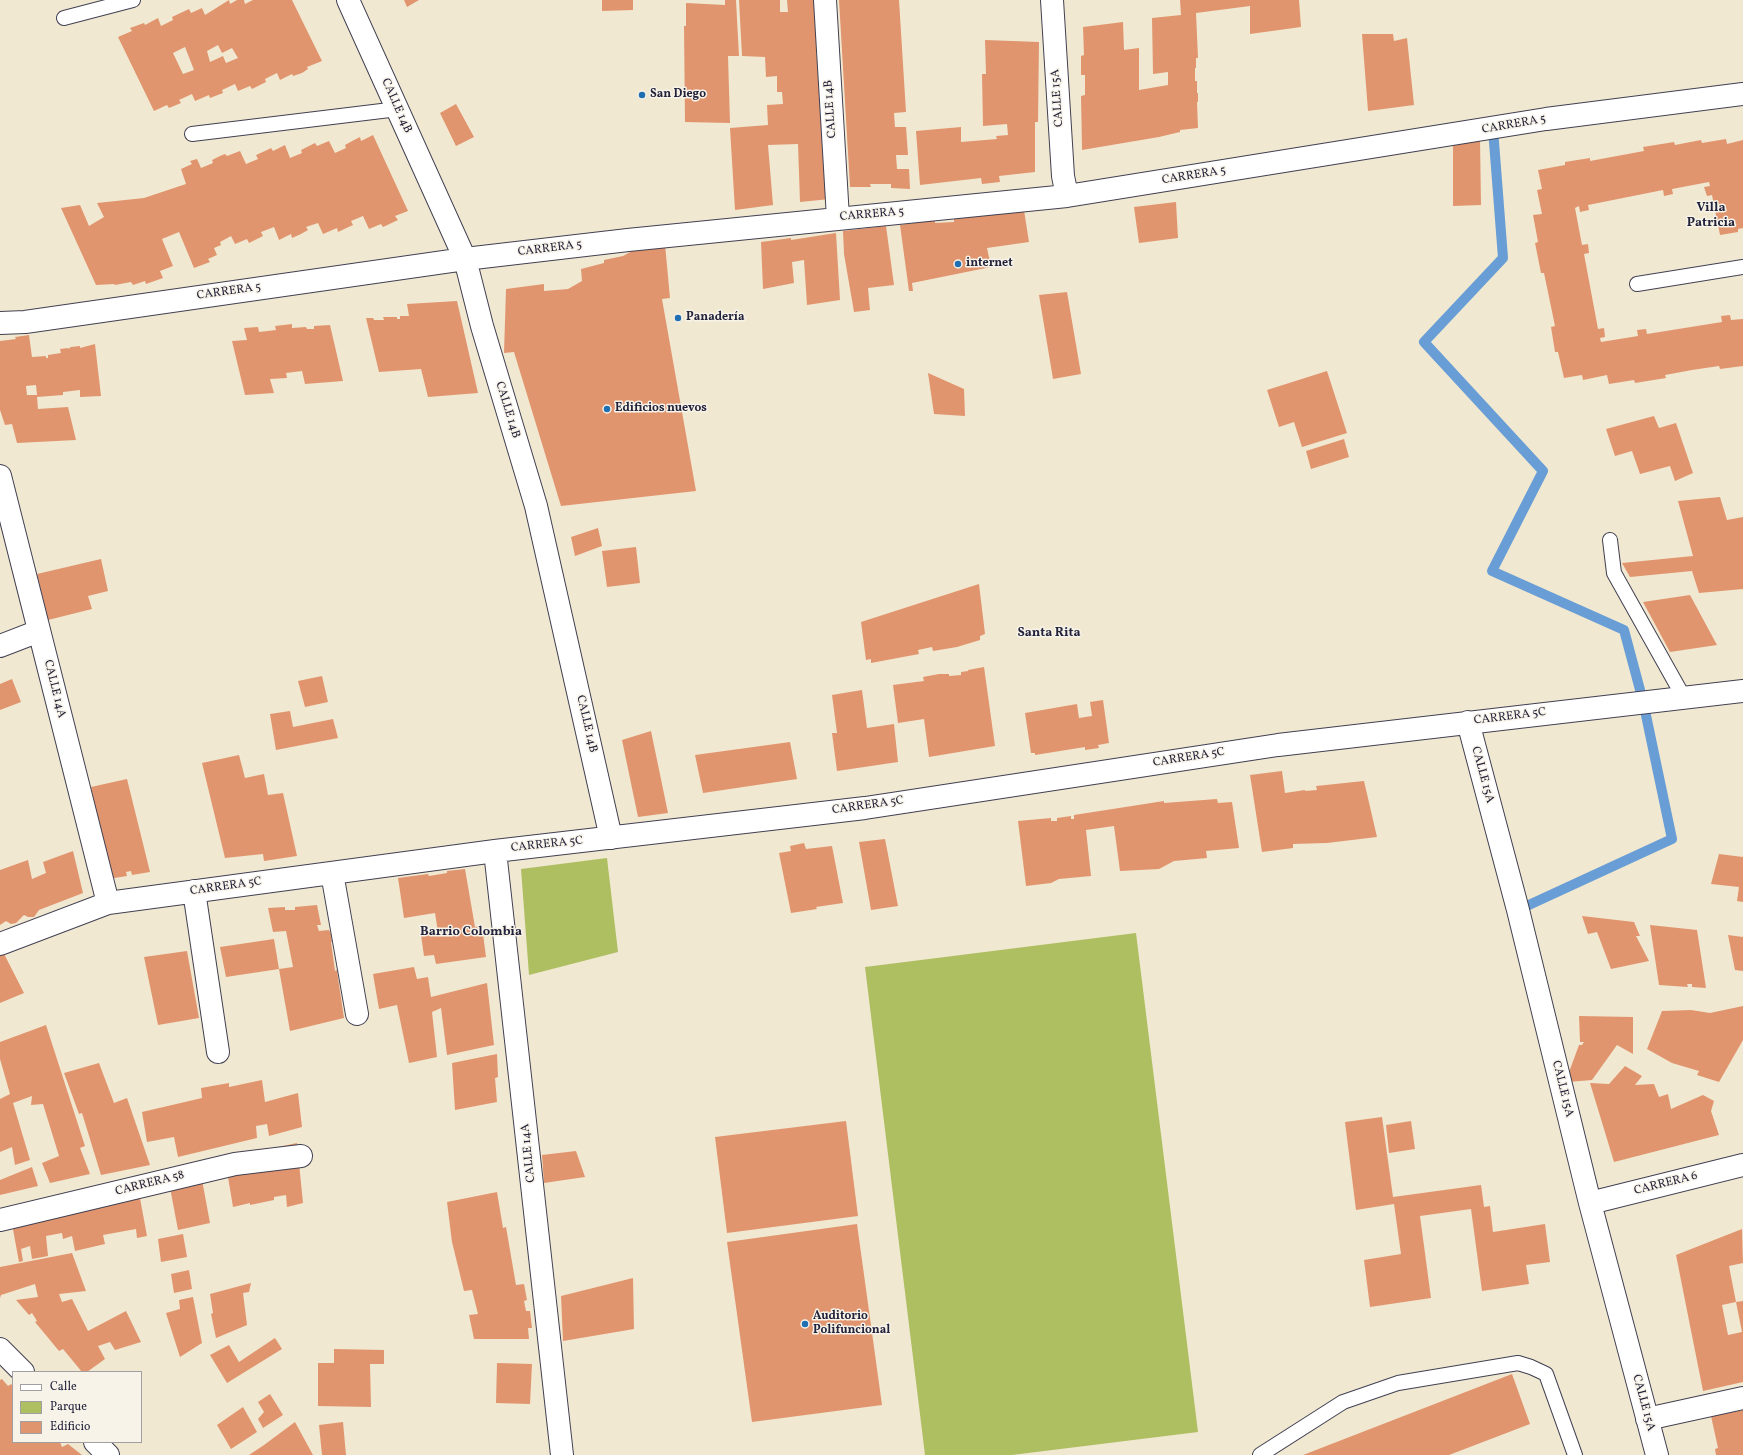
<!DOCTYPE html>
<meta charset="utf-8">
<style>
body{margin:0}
#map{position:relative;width:1743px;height:1455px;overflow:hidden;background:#f1e8d1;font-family:Vollkorn,serif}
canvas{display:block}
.legend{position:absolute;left:12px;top:1371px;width:130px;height:72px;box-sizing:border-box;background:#f7f3e8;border:1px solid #a29fa3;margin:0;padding:5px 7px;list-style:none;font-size:12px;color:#22223b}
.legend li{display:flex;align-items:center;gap:8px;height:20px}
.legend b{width:20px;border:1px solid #a29fa3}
</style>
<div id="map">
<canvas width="1743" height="1455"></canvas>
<ul class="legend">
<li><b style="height:5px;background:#fff"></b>Calle</li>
<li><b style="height:11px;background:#aebf62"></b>Parque</li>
<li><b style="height:11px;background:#e1956e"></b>Edificio</li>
</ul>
</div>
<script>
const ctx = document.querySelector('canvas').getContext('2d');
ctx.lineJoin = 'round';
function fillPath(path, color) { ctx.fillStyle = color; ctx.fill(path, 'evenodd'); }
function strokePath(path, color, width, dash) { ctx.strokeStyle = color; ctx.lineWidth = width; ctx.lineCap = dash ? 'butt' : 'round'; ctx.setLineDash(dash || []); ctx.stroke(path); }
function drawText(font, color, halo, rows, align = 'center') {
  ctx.font = font + ' Vollkorn,serif'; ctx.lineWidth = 3; ctx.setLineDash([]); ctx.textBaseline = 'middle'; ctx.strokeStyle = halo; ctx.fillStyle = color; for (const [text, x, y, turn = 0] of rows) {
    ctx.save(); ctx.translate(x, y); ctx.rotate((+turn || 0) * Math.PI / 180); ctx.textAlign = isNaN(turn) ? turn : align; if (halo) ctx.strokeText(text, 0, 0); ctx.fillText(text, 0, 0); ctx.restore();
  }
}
fillPath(new Path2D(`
 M607 858 618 952 529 975 521 869Z
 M1136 933 1198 1432 1012 1455H925L865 967Z`), '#aebf62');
strokePath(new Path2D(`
 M1493 129 1503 258 1424 342 1543 471 1492 571 1624 630 1643 701 1672 839 1518 910`), '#689ed5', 10);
fillPath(new Path2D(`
 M229 0 230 4 237 0H244L245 4 253 0H292L322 61 307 67 308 69 302 73 293 76 292 74 280 80 277 73 265 79 266 82 252 89 250 86 238 91 235 84 222 90 223 93 210 98 209 95 195 101 192 94 179 100 181 103 169 108 167 105 154 111 118 37 132 31 130 28 144 23 145 25 158 18 161 26 173 20 172 17 189 9 191 13 202 8 205 15ZM218 45 222 53 232 48 238 58 226 63 223 56 210 62 207 51ZM185 47 194 70 183 74 173 53Z
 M404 0H419L407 7Z
 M602 0H633V10L602 11Z
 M725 0H736L739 56H728L730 123 685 122 684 26H686V3L725 5Z
 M739 0H780V12H788L787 0H818L821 46H816L820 103H824L830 199 800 202 798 144 768 145 773 205 735 210 730 128 768 125 767 105 783 104 782 92H777V76L766 77 765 57 742 56Z
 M839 0H899L906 112 894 113 895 127H906L908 155H896L897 169H909L910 189 891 188V184H870L871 187H850Z
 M1180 0H1299L1301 27 1250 34V6L1196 13 1198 58H1196V68H1195V81H1197V93H1198V102H1197L1198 128 1180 130V132L1159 137 1082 150 1081 96 1085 95V75H1081V56L1084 55 1083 27 1123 22 1124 50 1139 48V90L1168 85V72L1153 74 1152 18 1181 15Z
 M1362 34H1393L1394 41 1407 38 1414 105 1368 111Z
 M985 40 1039 42 1038 122H1035V172L999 176 1000 182 982 184 981 178 920 185 916 131 961 127V142L997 139 996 136 1008 135 1007 124 983 126 982 74H986Z
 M456 104 474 137 456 146 440 113Z
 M373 135 408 211 395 216 398 220 383 227 381 224 369 229 363 216 351 221 353 225 338 232 337 228 323 234 318 223 306 227 308 230 301 234 292 238 291 234 279 240 274 227 261 232 263 236 249 243 247 239 235 244 231 236 220 242 221 245 214 248 217 255 208 259 210 262 194 268 179 232 162 239 173 266 160 271 163 278 146 284 145 281 133 285 131 282 115 285 114 284 96 285 61 208 80 205 89 226 104 217 97 203 144 198 186 184 181 169 192 164 190 161 197 159 201 168 213 163 212 160 220 156 225 154 227 156 240 151 246 164 258 159 256 155 265 151 271 148 273 151 285 145 290 158 302 153 301 150 315 143 317 146 329 141 335 153 346 148 345 145 354 140 360 137 361 141Z
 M1480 139 1481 205 1453 206V145Z
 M1726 139 1727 144 1743 140V228L1738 229V232L1720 235 1712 195 1707 196 1704 187 1710 186 1709 182 1672 189 1673 194 1664 196 1663 190 1588 205 1589 210 1580 212 1579 206 1575 208 1582 245 1588 244 1589 253 1584 254 1598 329 1604 328 1605 337 1600 338 1601 342 1638 336 1637 330 1646 329 1647 334 1722 322 1721 316 1730 315 1731 320 1743 319V366L1720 369 1719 366 1692 370 1665 375 1666 378 1635 383 1634 380 1609 384 1607 375 1583 380 1582 375 1564 378 1558 352H1555L1551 327 1555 326 1544 273H1541L1535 243 1538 242 1533 215 1542 214 1537 190 1542 189 1538 170 1565 165V162L1590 158V161L1644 151 1643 147 1674 142 1675 145 1701 140 1702 143Z
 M1176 202 1178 238 1139 243 1134 207Z
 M1023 204 1029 242 987 248 991 267 912 283 913 291H909L900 225 935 220V223L954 222V216Z
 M886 226 894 285 868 288 870 310 854 312 844 254 843 231Z
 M836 233 840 300 807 305 804 260 792 262 794 283 763 289 761 242 791 238V240Z
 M665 244 670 298 662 299 696 491 561 506 514 352 504 353 506 289 544 284V291L568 289 582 281 581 269 604 263V260L623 256 632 251V248Z
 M1067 292 1081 374 1053 379 1039 295Z
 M457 301 478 393 428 397 421 369 379 372 366 318H373L374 320H384L383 317H397V319H400V316H409L407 304Z
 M292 324V328L306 327 307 329H314V326L330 325 343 381 305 384 302 371 286 373 287 378 270 379 274 393 245 395 232 341 247 340 244 328 258 327 259 332 276 330 275 326Z
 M29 335 32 357 46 356V358H48V355L61 353 60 349 68 348V349L71 347 80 346V348L95 344 101 396 80 397V390L63 392V395L37 397 38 409 68 407 76 440 17 443 12 424 5 425 0 410V341L16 339 15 337ZM36 385 37 395H27L26 386Z
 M1327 371 1347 433 1302 447 1294 422 1279 427 1267 390Z
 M928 373 964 389 965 416 934 414Z
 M1654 416 1659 428 1676 423 1693 473 1675 481 1670 466 1640 474 1632 451 1615 456 1606 429Z
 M1344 439 1349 457 1311 469 1306 451Z
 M1720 497 1727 520 1743 517V589L1699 593 1692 571 1630 577 1622 563 1693 556 1678 501Z
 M598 528 602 546 575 556 571 537Z
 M636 547 640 583 607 587 602 551Z
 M101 559 108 591 88 596 92 609 48 620 37 574Z
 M979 584 985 634 980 636V640L957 647 933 651 932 647 918 650 919 654 871 663V659L866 660 861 622Z
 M1690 595 1717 645 1670 652 1643 602Z
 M984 667 995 746 929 757 924 719 898 723 893 685 924 681 923 677 939 674H949V676L961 675V672L968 671V670Z
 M322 676 328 702 305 707 298 681Z
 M12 679 21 702 0 710V684Z
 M862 690 867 728 894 724 898 762 837 771 832 733H837L832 695Z
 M1103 700 1109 743 1098 745 1099 748 1085 750V747L1035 755V753H1031L1025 713 1077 704 1079 718 1092 716 1090 702Z
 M290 711 293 727 333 719 338 738 276 750 270 714Z
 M651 731 668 813 638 817 622 740Z
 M790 742 797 779 703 793 695 755Z
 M239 755 245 778 264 774 268 795 283 793 297 856 264 861 263 854 225 858 202 763Z
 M1282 771 1285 793 1305 790V791L1317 790 1316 786 1364 781 1377 837 1327 843 1293 844V848L1262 852 1250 775Z
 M127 779 150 872 132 875 131 871 126 872 127 876 108 879 101 833 91 787Z
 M1217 799 1218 803 1232 802 1239 848 1206 851 1207 858 1174 861 1159 869 1120 871 1114 826 1086 830 1091 876 1059 879 1051 883 1026 886 1018 821 1051 818V821H1057V818L1071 816V819H1074V815L1164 801V803Z
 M885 839 898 906 871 910 859 842Z
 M804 843 806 849 832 846 843 903 816 907 817 909 791 913 779 853 791 851 790 846Z
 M73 851 83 893 39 910 34 917H28L24 915 16 923 11 924 6 921 0 925V870L28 860 32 879 46 873 43 862Z
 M1719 854 1743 857V902L1737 901 1739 887 1711 884Z
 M465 869 475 927 482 926 486 957 436 964 434 955 424 956 421 935 438 932 435 913 404 918 398 878 428 874 429 876 447 873V871Z
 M317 905 321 925H317L319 931 329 930 331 934 332 942H331L335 971 337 970 338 978 344 1018 290 1031 279 969 293 967 286 931 273 932 268 908 285 907V910H295V907Z
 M1582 916 1634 922 1640 936H1636L1649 961 1611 969 1597 932 1588 934Z
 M1650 925 1697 930 1706 988 1692 987V984H1687L1688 987 1659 985Z
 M1728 935 1743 937V971L1735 970Z
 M274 939 279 969 226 977 220 947Z
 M0 946 24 993 0 1003Z
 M187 951 199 1018 158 1025 144 957Z
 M414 967 417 979 428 977 431 997 487 983 494 1045 447 1055 441 1008 432 1012 437 1057 409 1063 397 1005 379 1009 373 974Z
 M1743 1006V1040L1719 1082 1697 1075 1699 1071 1672 1063 1647 1049 1662 1011 1691 1010 1710 1013Z
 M1579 1016 1633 1017V1054L1617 1045 1592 1080 1568 1082 1570 1076 1568 1075 1579 1045H1582L1584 1042H1580Z
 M46 1025 85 1146 80 1148 90 1174 50 1183 42 1163 59 1156 43 1104 31 1105 32 1096 13 1103 30 1160 15 1165 12 1147 0 1152V1099L10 1094 0 1059V1042Z
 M497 1054 498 1077 495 1078 497 1102 455 1110 452 1063Z
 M99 1063 114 1103 127 1098 150 1165 101 1175 82 1113 79 1114 64 1073Z
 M1625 1066 1642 1076 1635 1085 1654 1084 1659 1097 1668 1094 1671 1109 1703 1095 1714 1101 1711 1111 1719 1135 1614 1162 1590 1083 1609 1084Z
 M262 1080 265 1102 298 1093 302 1127 269 1136 267 1124 256 1126 257 1138 178 1157 174 1137 147 1142 142 1112 202 1098 201 1088 229 1083V1087Z
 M1382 1117 1393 1197 1481 1185 1484 1207 1490 1206 1493 1232 1545 1224 1550 1262 1526 1265 1529 1284 1482 1291 1471 1209 1420 1216 1431 1298 1370 1307 1364 1260 1401 1254 1394 1204 1356 1210 1345 1122Z
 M846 1121 858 1216 727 1233 715 1137Z
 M1411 1121 1415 1149 1389 1153 1386 1125Z
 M297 1143 303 1203 287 1207 286 1195 274 1197V1200L250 1205V1203L233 1207 227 1171 255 1152Z
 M576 1151 585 1177 544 1183 542 1155Z
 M32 1167 38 1186 0 1195V1180Z
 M200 1169 210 1223 178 1230 168 1177Z
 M137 1182 147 1236 137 1238 136 1229 103 1235 105 1244 75 1251 72 1236 63 1239 62 1233 46 1236 48 1256 32 1259 30 1246 21 1249 23 1261 19 1262 10 1213Z
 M497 1192 503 1228 506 1227 516 1285 524 1284 527 1300 524 1301 526 1311H530L532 1328H528L529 1339H474L469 1315 478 1314 472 1290 464 1291 452 1242 447 1202Z
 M857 1224 882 1405 752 1422 727 1242Z
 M1742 1229 1743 1263 1729 1266 1736 1302 1743 1301V1382L1703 1391 1676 1255ZM1736 1302 1742 1332 1728 1335 1722 1305Z
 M183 1234 187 1257 161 1262 158 1239Z
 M72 1253 86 1291 59 1294 62 1302 72 1299 88 1331 126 1311 141 1342 115 1350 110 1342 98 1346 105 1359 87 1372H82L63 1349 59 1351 35 1322 37 1321 32 1313 29 1315 16 1300 38 1297 35 1284 1 1295 0 1298V1267Z
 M189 1270 192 1289 174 1293 171 1274Z
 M633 1278 634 1329 563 1341 561 1296Z
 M251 1283 249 1292 243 1293 247 1325 216 1338 211 1314 213 1313 210 1294Z
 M193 1297 202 1343 180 1357 166 1313 180 1309 179 1300Z
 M275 1338 282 1349 227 1383 210 1355 229 1345 239 1362Z
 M334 1349 384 1350V1364H370L371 1407 318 1406V1363H334Z
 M497 1363 532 1364 530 1404 496 1403Z
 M1512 1374 1530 1424 1449 1455H1303Z
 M2 1379 8 1386 11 1384 13 1386V1442H60L62 1447 68 1444 82 1455H0V1380Z
 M270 1394 283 1415 263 1428 258 1419 264 1412 258 1402Z
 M243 1407 257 1432 231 1449 217 1425Z
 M1743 1410V1455H1716L1715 1449 1718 1448 1711 1416Z
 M295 1422 313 1455H249L264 1445Z
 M343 1422 346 1455H322L319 1425Z`), '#e1956e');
const lane = new Path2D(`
 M64 18 133 0
 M192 134 398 109
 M1637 284 1743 267
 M1610 540 1614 573 1683 696
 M1260 1455 1343 1402 1398 1383 1518 1363 1531 1367 1546 1374 1575 1455`);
const street = new Path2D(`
 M348 0 465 259 482 326 536 506 611 838
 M825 0 838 218
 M1052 0 1063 176 1067 196
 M0 323 25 322 465 259 628 240 1067 196 1546 119 1743 94
 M0 476 108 903
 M0 646 39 631
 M1468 722 1518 910 1590 1203 1657 1455
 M495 851 562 1455
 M332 873 357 1014
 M194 891 218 1052
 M0 944 108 903 495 851 865 808 1278 745 1743 691
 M1590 1203 1743 1165
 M0 1220 235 1164 301 1156
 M0 1349 23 1372
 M1647 1419 1743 1398
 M95 1442 108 1455`);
strokePath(lane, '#414052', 16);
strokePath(street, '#414052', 24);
strokePath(lane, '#fff', 14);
strokePath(street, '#fff', 22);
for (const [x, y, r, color] of [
 [642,95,4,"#1f6fb2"],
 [958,264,4,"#1f6fb2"],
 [678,318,4,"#1f6fb2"],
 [607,409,4,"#1f6fb2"],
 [805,1324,4,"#1f6fb2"]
]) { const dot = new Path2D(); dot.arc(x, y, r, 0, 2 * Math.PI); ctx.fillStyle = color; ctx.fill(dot); strokePath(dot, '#f7f3e8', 1.5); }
drawText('bold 12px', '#22223b', '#f7f3e8', [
 ["San Diego",650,95],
 ["internet",966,264],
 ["Panadería",686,318],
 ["Edificios nuevos",615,409],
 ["Auditorio",813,1317],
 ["Polifuncional",813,1331]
], 'left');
drawText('12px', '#22223b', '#f7f3e8', [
 ["CALLE 15A",1058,98,-94],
 ["CALLE 14B",396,106,66],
 ["CALLE 14B",831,109,-94],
 ["CARRERA 5",1514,125,-10],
 ["CARRERA 5",1194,176,-9],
 ["CARRERA 5",872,215,-5],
 ["CARRERA 5",550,249,-7],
 ["CARRERA 5",229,292,-8],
 ["CALLE 14B",507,410,73],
 ["CALLE 14A",54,689,76],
 ["CARRERA 5C",1510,717,-7],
 ["CALLE 14B",586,724,77],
 ["CARRERA 5C",1189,758,-9],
 ["CALLE 15A",1482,775,75],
 ["CARRERA 5C",868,806,-8],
 ["CARRERA 5C",547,845,-6],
 ["CARRERA 5C",226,887,-8],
 ["CALLE 15A",1562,1089,76],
 ["CALLE 14A",529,1153,-96],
 ["CARRERA 58",150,1184,-14],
 ["CARRERA 6",1666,1184,-14],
 ["CALLE 15A",1643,1403,75]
]);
drawText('bold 13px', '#22223b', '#f7f3e8', [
 ["Villa",1711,209],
 ["Patricia",1711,224],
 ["Santa Rita",1049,634],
 ["Barrio Colombia",471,933]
]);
</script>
